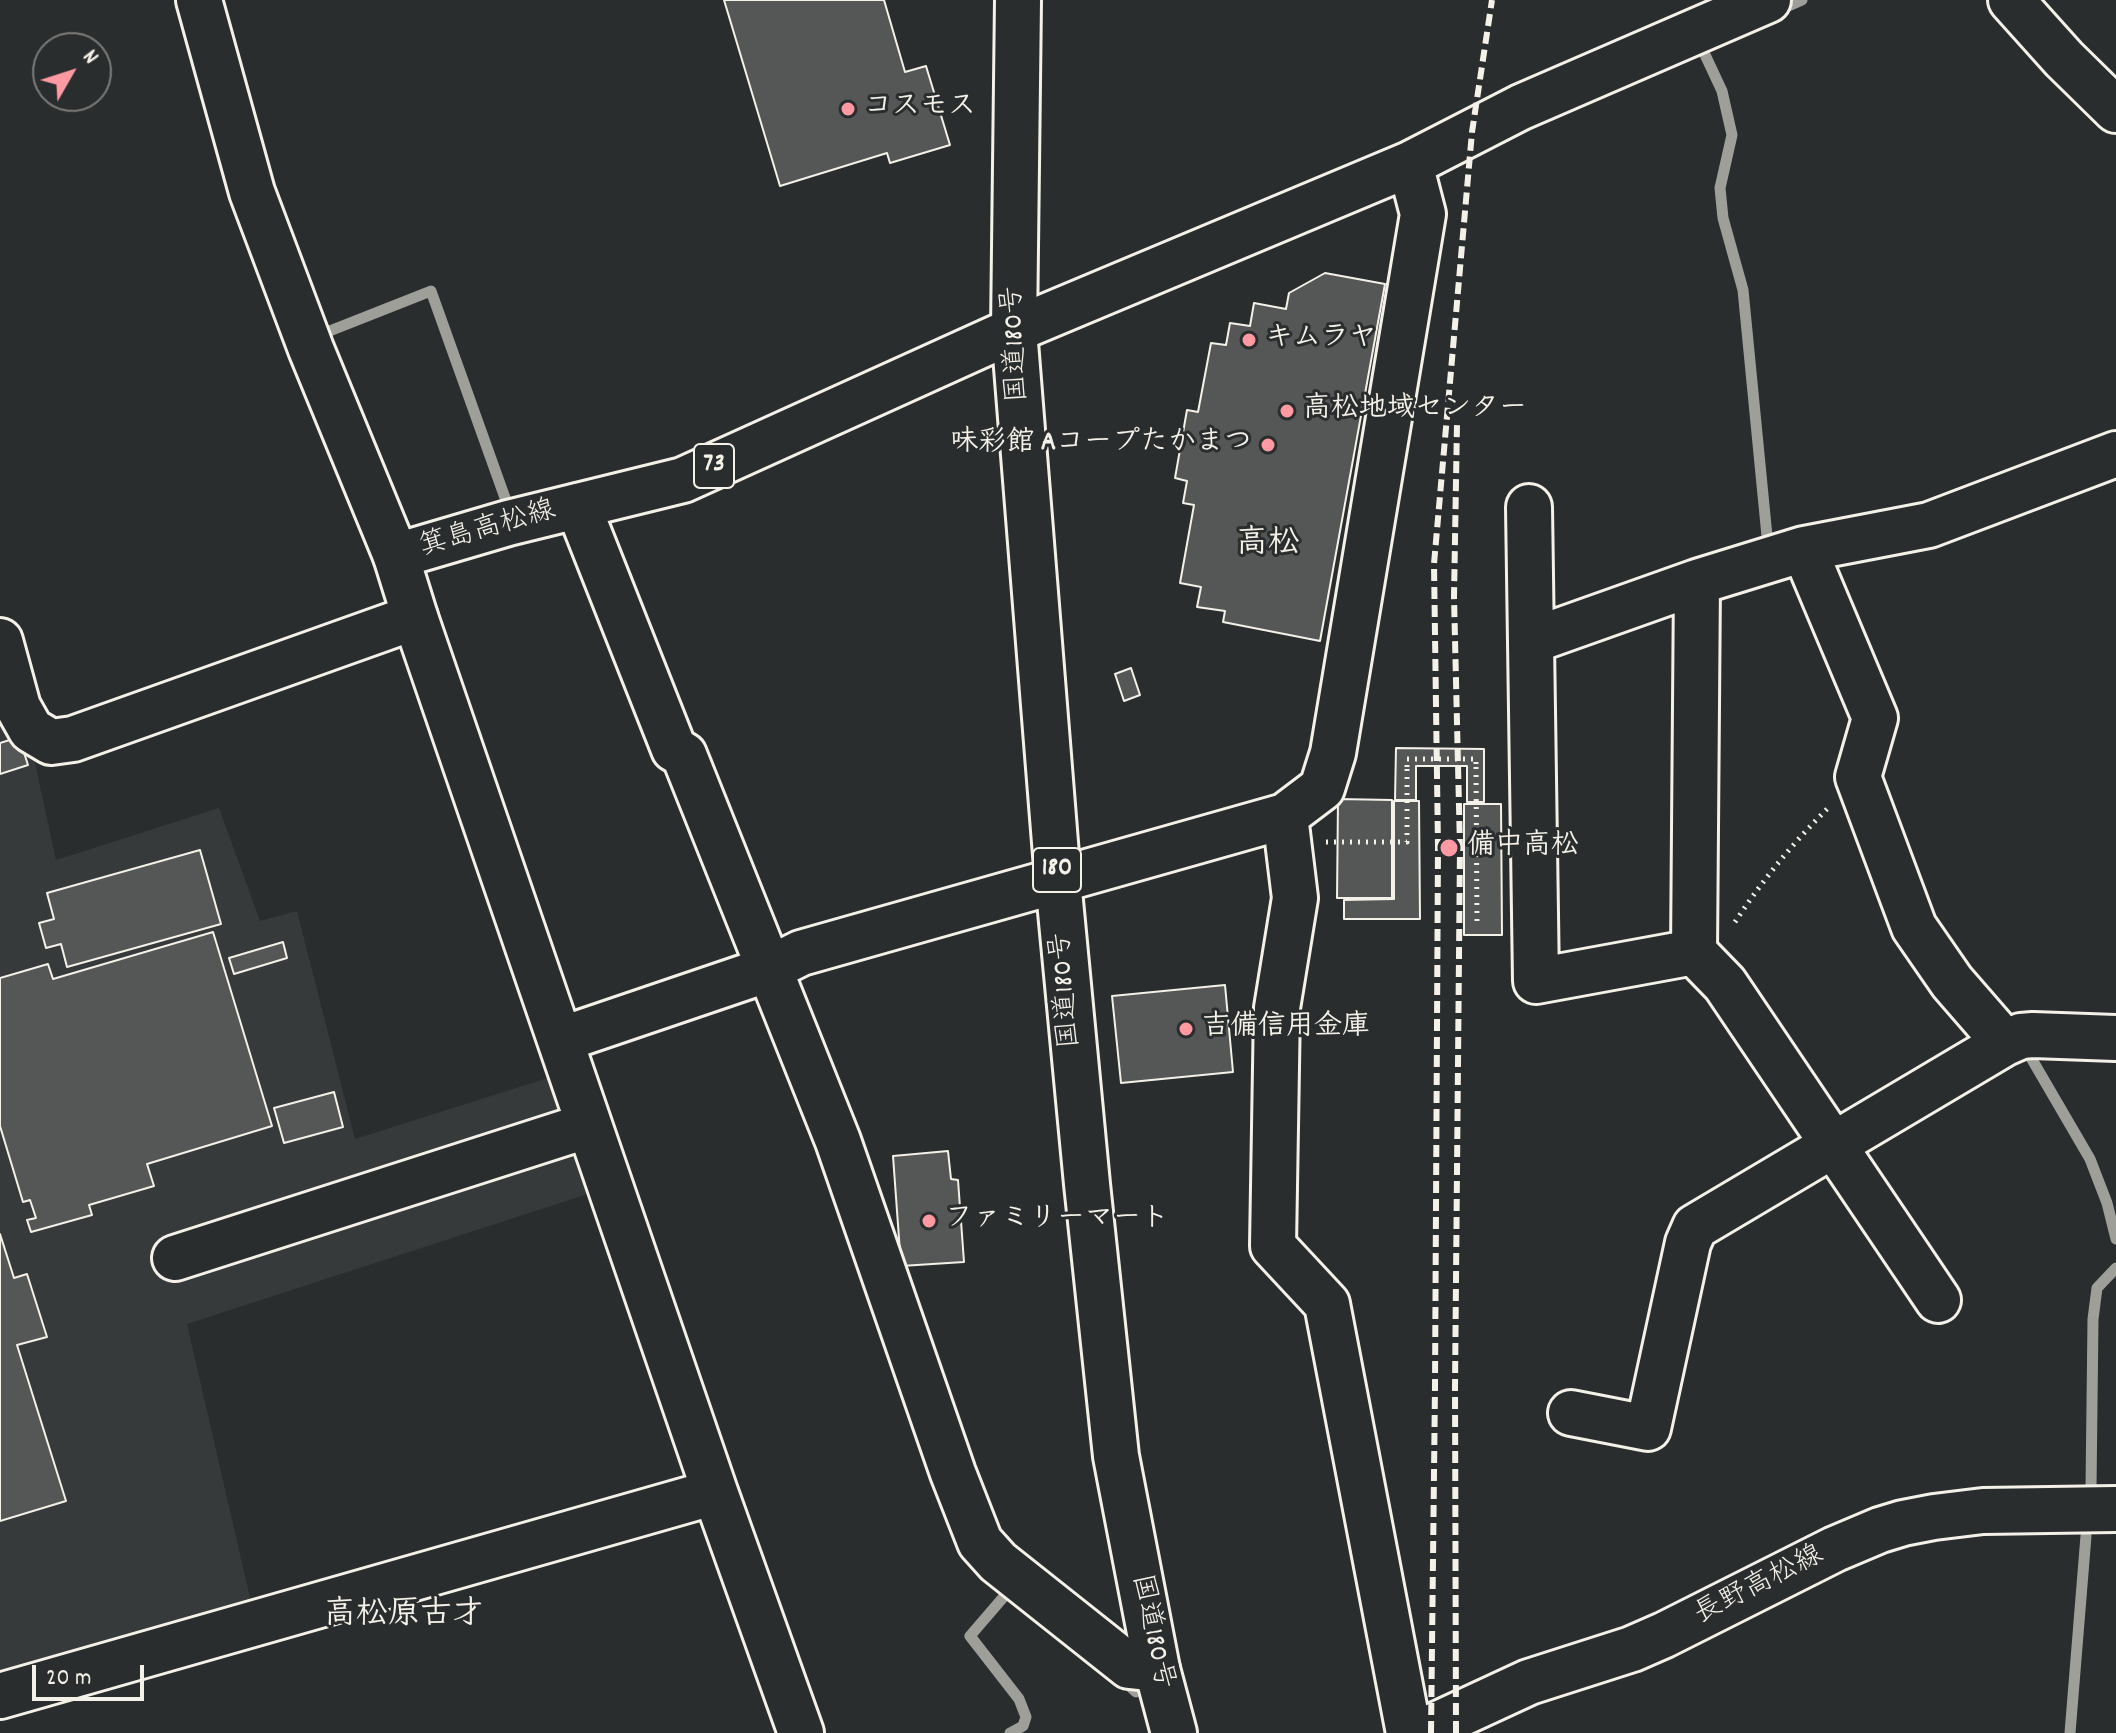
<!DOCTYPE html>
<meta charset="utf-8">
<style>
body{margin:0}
#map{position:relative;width:2116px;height:1733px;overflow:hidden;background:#2a2d2e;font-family:Dekko,sans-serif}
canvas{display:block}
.north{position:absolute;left:32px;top:32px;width:80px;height:80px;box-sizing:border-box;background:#2a2d2e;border:2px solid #7b7b78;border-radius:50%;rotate:51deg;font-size:22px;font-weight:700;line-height:32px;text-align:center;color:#f4f1e8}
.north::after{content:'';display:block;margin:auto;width:28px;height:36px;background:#ff9aa2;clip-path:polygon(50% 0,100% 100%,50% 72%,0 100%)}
.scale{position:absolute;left:32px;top:1665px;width:112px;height:36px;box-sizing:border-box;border:4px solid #f4f1e8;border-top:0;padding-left:10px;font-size:24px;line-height:28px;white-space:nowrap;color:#f4f1e8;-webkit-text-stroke:6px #2a2d2e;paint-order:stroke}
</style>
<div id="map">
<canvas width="2116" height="1733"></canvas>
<div class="north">N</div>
<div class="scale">20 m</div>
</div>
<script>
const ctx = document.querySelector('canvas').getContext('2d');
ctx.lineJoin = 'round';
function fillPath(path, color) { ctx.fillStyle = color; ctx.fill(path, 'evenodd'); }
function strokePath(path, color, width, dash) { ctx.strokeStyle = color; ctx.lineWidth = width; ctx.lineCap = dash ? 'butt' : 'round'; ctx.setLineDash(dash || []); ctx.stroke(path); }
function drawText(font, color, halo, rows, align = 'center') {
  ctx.font = font + ' Dekko,"Klee One",sans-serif'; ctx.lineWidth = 6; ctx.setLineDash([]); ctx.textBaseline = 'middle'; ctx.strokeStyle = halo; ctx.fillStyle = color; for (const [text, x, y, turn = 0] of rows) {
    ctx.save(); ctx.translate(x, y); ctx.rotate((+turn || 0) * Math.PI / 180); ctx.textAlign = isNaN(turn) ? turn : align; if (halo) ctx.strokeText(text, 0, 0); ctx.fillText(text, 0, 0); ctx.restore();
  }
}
fillPath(new Path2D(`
 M0 690 33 754 56 860 219 808 260 921 297 911 355 1139 557 1075 597 1191 187 1324 251 1602 0 1677Z`), '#373a3a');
strokePath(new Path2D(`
 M1777 11 1802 0
 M1706 41 1700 44 1722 91 1732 135 1720 188 1723 218 1743 290 1767 536 1774 547
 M320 329 322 334 431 291 509 509
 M2023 1048 2030 1056 2090 1159 2107 1203 2116 1239
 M2091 1488 2093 1319 2097 1288 2116 1268
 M1122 1679 1136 1692
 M1010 1733 1023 1726 1026 1717 1019 1699 970 1636 1013 1586
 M2070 1733 2086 1536`), '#9f9f9a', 11);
const building = new Path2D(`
 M724 0H884L905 72 926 66 950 145 890 163 887 153 780 186Z
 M1325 273 1385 284 1320 641 1223 622 1225 611 1197 607 1201 587 1180 583 1194 505 1183 503 1187 481 1175 478 1187 410 1198 412 1211 343 1226 345 1230 323 1250 326 1254 303 1286 309 1289 293Z
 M1131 668 1140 695 1124 701 1115 674Z
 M19 737 28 765 0 774V743Z
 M1396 748 1484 749V802H1467V766H1416V800H1395Z
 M1338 799 1392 800V898H1337Z
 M1394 801H1419L1420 919H1344V900L1394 899Z
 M1464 804H1501L1502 935H1464Z
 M200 850 221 924 67 967 61 944 46 948 39 923 54 919 47 893Z
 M213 932 272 1126 147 1164 154 1186 89 1205 92 1215 31 1232 27 1220 36 1218 30 1200 23 1202 0 1126V978L48 964 53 979Z
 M283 942 287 958 234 974 229 958Z
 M1225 985 1233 1072 1121 1083 1112 996Z
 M334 1092 343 1127 284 1143 274 1108Z
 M948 1151 951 1179 958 1180 964 1262 901 1266 893 1156Z
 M0 1234 14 1278 27 1274 47 1337 17 1345 66 1501 0 1521Z`);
fillPath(building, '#555756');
strokePath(building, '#f4f1e8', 2);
const minor = new Path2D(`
 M199 0 252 192 311 349 396 556
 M2011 0 2064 59 2116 110
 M1014 330 1410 164 1521 107 1768 0
 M578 506 674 749 684 755 838 1141 953 1473 980 1542 998 1562 1129 1666 1157 1669
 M1529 507 1536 981 1694 952 1697 582
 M1804 549 1875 718 1858 777 1914 927 1952 982 2005 1043
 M415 617 715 1492 801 1733
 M1531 641 1697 582 1804 549 1929 525 2116 454
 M1694 952 1725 984 1938 1300
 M560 1040 769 969 801 953 1285 816
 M175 1258 589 1125
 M1571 1413 1648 1428 1688 1243 1695 1227 2005 1043 2021 1036 2033 1035 2116 1038
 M0 1696 715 1492
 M1409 1733 1327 1304 1273 1246 1277 1008 1295 898 1285 816 1322 788 1333 753 1423 214 1410 164`);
const major = new Path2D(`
 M0 641 18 707 31 730 51 742 73 739 415 617 396 556 508 523 683 480 1014 330
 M1419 1733 1529 1682 1632 1649 1664 1635 1835 1549 1880 1530 1903 1523 1934 1517 1983 1511 2116 1509`);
const highway = new Path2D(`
 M1018 0 1014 330 1058 880 1087 1184 1116 1456 1157 1669 1174 1733`);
strokePath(minor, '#f4f1e8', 50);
strokePath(major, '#f4f1e8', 50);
strokePath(highway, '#f4f1e8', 50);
strokePath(new Path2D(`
 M1476 767 1477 925
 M1326 842H1407V767
 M1735 922C1762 881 1792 844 1827 809`), '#f4f1e8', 5, [2, 6]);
strokePath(minor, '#2a2d2e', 44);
strokePath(major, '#2a2d2e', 44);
strokePath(highway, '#2a2d2e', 44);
strokePath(new Path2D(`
 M1431 1733 1435 1387 1438 847 1434 564 1472 132 1492 0
 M1456 1733 1455 1387 1460 848 1454 597 1457 424`), '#f4f1e8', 6, [12, 6]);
strokePath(new Path2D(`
 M1407 767V759H1476V767`), '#f4f1e8', 5, [2, 6]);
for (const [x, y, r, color] of [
 [848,109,8,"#ff9aa2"],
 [1249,340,8,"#ff9aa2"],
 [1287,411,8,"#ff9aa2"],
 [1268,445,8,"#ff9aa2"],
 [1449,848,10,"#ff9aa2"],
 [1186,1029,8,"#ff9aa2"],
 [929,1221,8,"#ff9aa2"]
]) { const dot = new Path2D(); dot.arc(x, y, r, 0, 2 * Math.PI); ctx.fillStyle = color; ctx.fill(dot); strokePath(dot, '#2a2d2e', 3); }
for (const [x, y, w] of [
 [714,466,40],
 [1057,870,48]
]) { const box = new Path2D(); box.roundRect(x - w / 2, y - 22, w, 44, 6); ctx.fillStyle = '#2a2d2e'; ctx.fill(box); strokePath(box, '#f4f1e8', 2); }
drawText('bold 26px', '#f4f1e8', null, [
 ["73",714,466],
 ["180",1057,870]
]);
drawText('bold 28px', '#f4f1e8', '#2a2d2e', [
 ["コスモス",864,109],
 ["キムラヤ",1265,340],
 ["高松地域センター",1303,411],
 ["味彩館 Aコープたかまつ",1252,445,"right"],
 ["備中高松",1467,848],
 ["吉備信用金庫",1202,1029],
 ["ファミリーマート",945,1221]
], 'left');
drawText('28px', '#f4f1e8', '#2a2d2e', [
 ["国道180号",1018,344,-93],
 ["箕島高松線",488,531,-16],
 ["国道180号",1068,990,-95],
 ["長野高松線",1760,1587,-27],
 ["国道180号",1150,1632,78]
]);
drawText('bold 32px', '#f4f1e8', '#2a2d2e', [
 ["高松",1268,547],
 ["高松原古才",404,1618]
]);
</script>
